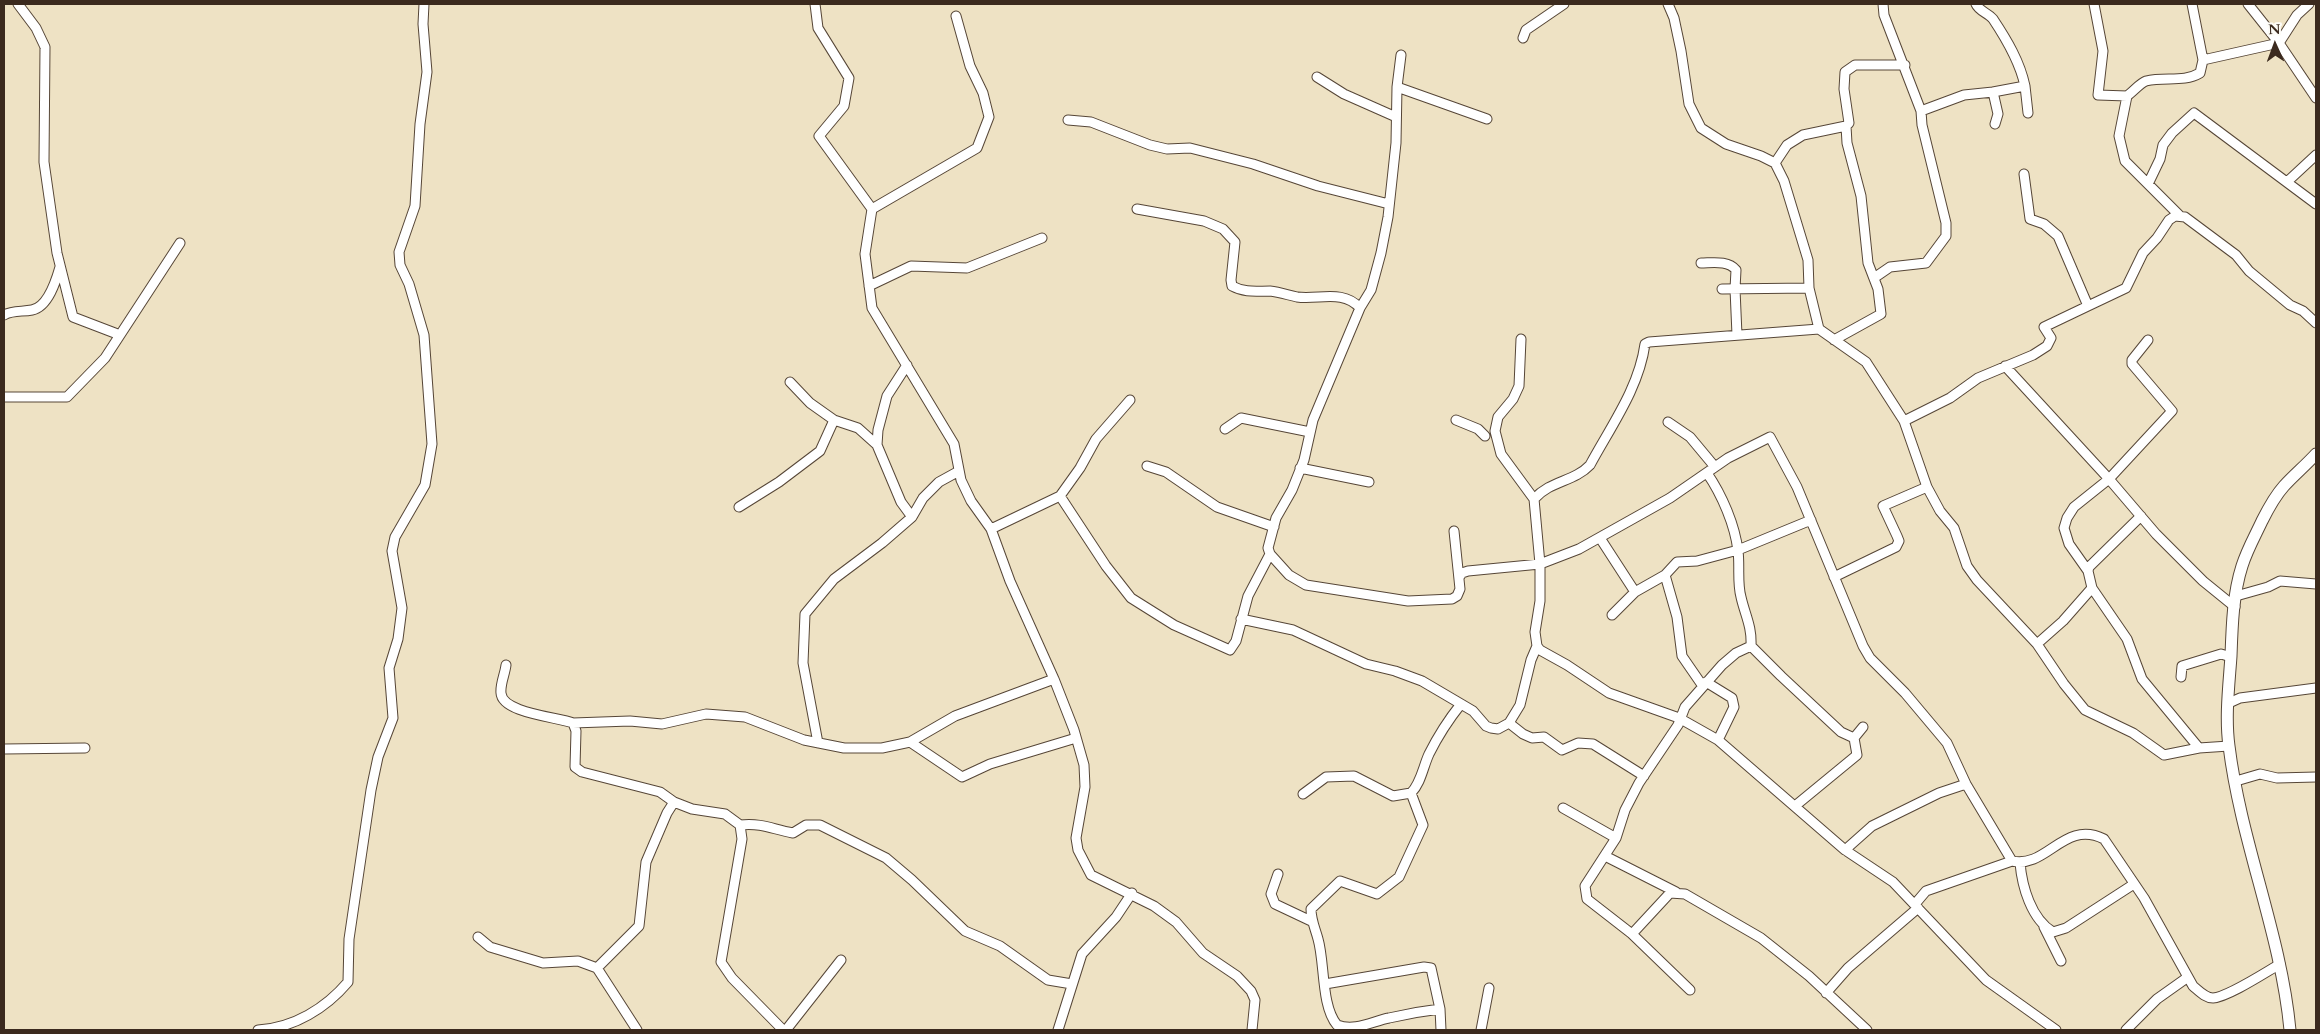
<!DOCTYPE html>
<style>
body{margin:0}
#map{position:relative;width:2320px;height:1034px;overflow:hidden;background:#eee2c4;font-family:Cardo,serif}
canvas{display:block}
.frame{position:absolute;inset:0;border:5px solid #3b2a1e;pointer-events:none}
.north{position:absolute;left:2250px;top:20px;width:50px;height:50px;-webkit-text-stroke:4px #fdfcf7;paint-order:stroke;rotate:358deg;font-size:14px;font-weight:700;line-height:20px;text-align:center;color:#3b2a1e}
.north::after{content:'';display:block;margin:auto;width:18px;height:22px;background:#3b2a1e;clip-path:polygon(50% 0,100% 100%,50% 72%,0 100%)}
</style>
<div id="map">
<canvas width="2320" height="1034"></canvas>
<div class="frame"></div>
<div class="north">N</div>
</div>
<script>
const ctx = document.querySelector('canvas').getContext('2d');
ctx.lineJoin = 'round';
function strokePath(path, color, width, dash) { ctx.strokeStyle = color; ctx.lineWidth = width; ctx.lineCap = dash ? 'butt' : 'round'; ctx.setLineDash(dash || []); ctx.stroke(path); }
const minor = new Path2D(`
 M18 4 36 28 45 47 44 162 57 253 73 317 120 335
 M815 4 818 28 849 78 844 106 819 136 872 209 865 254 872 308 954 444 961 480 971 501 991 529 1010 581 1054 679 1074 730 1084 765 1085 787 1076 838 1078 850 1091 875 1154 906 1176 922 1203 953 1237 976 1251 991 1255 1000 1252 1030
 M1668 4 1674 18 1681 51 1689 104 1701 128 1726 144 1761 156 1775 163 1784 181 1808 260 1809 288 1819 329 1866 362 1904 421 1927 487 1940 511 1954 528 1967 566 1977 580 2037 644 2064 684 2085 710 2133 733 2164 755 2199 748 2229 746
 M1976 4C1979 11 1988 13 1993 19 2007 40 2020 62 2025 86L1993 92 1998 114 1995 124
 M2094 4 2103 51 2098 95 2127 96C2133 92 2140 83 2146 81 2165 76 2183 83 2200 73L2203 60 2279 43 2297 15 2309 4
 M2192 4 2203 60
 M2248 4 2279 43 2316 98
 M1523 38 1526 30 1564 4
 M1401 55 1397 87 1396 143 1388 217 1381 253 1371 290 1360 308 1313 420 1304 460 1292 490 1276 518 1268 548 1270 554 1289 575 1306 585 1408 601 1452 599 1457 596 1460 589 1454 531
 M1317 77 1344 94 1396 117
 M2025 86 2028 113
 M1397 87 1487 119
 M2127 96 2119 136 2125 161 2180 216
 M1921 111 1964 95 1993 92
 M1068 120 1091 122 1150 145 1167 149 1190 148 1253 164 1318 186 1389 204
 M1775 163 1787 145 1803 135 1846 126 1849 123 1844 89 1845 72 1855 65H1905
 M2288 181 2316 155
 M2148 184 2160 159 2163 145 2172 133 2194 113 2316 204
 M872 209 977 148 989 117 983 93 970 66 956 16
 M1137 209 1204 221 1223 229 1235 242 1231 280 1232 286C1245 293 1256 291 1270 291 1279 292 1288 295 1297 297 1319 300 1343 289 1360 308
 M1701 263C1712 263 1728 260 1736 270L1735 289 1737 335
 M1874 278 1890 267 1926 263 1946 236V223L1922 125 1921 111 1884 15 1883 4
 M869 286 911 266 967 268 1042 238
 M1722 289 1809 288
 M2088 306 2126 288 2143 253 2157 238 2169 220 2175 216 2185 217 2236 255 2249 271 2290 305 2303 311 2316 323
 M4 315C13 310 22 312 32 310 48 307 56 281 60 267
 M1521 339 1519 386 1513 399 1498 417 1495 431 1501 454 1534 499 1540 564V601L1535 632 1537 646 1540 650 1567 665 1609 693 1679 718 1718 740 1845 850 1893 882 1986 980 2056 1030
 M1834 340 1881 314 1878 289 1868 263 1861 196 1847 143 1846 126
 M907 365 887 396 878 430 877 445 901 502 912 517
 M2005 366 2109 479 2156 534 2203 581 2235 607
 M790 382 810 403 834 420 858 428 877 445
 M4 397H67L105 358 180 243
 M1456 420 1478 429 1485 436
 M1904 421 1950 398 1978 378 2033 355 2047 346 2051 338 2044 327 2088 306 2058 236 2044 224 2030 219 2024 174
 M1668 422 1690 437 1715 467
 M1225 429 1241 418 1310 432
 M1147 466 1166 472 1217 507 1274 527
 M1300 468 1369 482
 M1707 473C1722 495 1735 525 1738 551 1740 566 1737 583 1741 597 1745 615 1752 626 1751 646L1781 676 1841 732 1854 738
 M1060 496 1106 566 1131 598 1174 625 1230 650 1236 641 1248 596 1270 554
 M1534 499C1551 480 1574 482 1590 465 1611 426 1639 388 1645 344L1649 342 1819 329
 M739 507 779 482 820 451 834 420
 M991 529 1060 496 1080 468 1096 439 1130 400
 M1600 538 1635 592
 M2088 571 2089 567 2141 516
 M1665 575 1677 617 1682 656 1702 685
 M1460 576 1462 573 1468 571 1540 564 1579 549 1670 498 1728 458 1770 437 1797 487 1863 646 1870 658 1905 693 1947 743 1966 784 2012 861
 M1834 577 1896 547 1899 541 1897 536 1883 506 1927 487
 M2092 588 2127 639 2142 679 2199 748
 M2236 596 2268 587 2280 581 2316 584
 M1612 615 1635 592 1665 575 1677 562 1697 561 1738 550 1811 520
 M1241 619 1293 630 1366 664 1395 671 1422 681 1473 711 1486 726 1491 728 1498 729 1509 723 1520 705 1531 660 1537 646
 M2037 644 2063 621 2092 588 2088 571 2069 544 2064 528 2067 518 2074 507 2109 479 2172 411 2132 364V360L2148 340
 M506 665C505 674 500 684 501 693 502 713 557 717 573 723L576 731 575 767 582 772 660 792 674 802 692 809 725 814 740 825 742 839 721 962 732 978 783 1030
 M2181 677 2182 666 2221 654 2231 657
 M1706 682 1732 698 1734 707 1718 740
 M2229 703 2240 698 2316 688
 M573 723 630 721 662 724 706 714 745 717 804 740 844 748H882L910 742 962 777 990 764 1076 738
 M1509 723 1523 734 1532 738 1544 737 1562 750 1578 743 1593 744 1644 776
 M910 742 955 716 1054 679
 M818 743 803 663 805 614 834 579 882 543 912 517 923 498 939 482 959 471
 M4 749 85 748
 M2236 781 2260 774 2277 778 2316 777
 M1411 793 1423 825 1399 877 1377 894 1340 881 1311 909C1311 920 1315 928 1318 939 1325 963 1321 1006 1337 1025 1355 1032 1373 1021 1389 1018 1406 1014 1423 1011 1440 1009L1441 1030
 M1303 794 1326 777 1354 776 1393 796 1411 793C1421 783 1423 767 1429 754 1438 736 1449 719 1461 704
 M1795 806 1857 755 1854 738 1863 727
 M1563 808 1616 838
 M740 825C764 823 771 829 793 833L806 825H820L886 858 912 880 965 931 1000 946 1048 980 1072 984
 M1845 850 1872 826 1939 793 1966 784
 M1605 856 1676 892
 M2020 863C2022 886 2031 919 2053 932L2066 928 2134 884
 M1278 874 1271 894 1275 904 1311 921
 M1915 904 1926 891 2012 861C2047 869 2064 819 2104 839L2144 898 2193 986C2199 991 2205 998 2213 998 2228 997 2266 972 2280 964
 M2044 927 2061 961
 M1632 934 1670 893 1685 894 1761 938 1809 976 1867 1030
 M478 937 490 947 543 963 578 961 597 968 637 1030
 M597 968 639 926 646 862 667 813 674 802
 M1325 984 1424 967 1431 968 1440 1009
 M1690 990 1632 934 1587 899 1585 886 1616 838 1625 810 1639 783 1678 725 1685 707 1722 665 1736 653 1751 646
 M1826 993 1848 968 1918 908
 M258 1030C294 1028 326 1008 348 982L349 939 371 790 378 757 393 718 389 668 398 639 402 608 392 551 395 537 425 485 432 444 424 335 409 284 400 265 399 252 415 206 420 124 427 72 423 24 424 4
 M786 1030 841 960
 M1058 1030 1082 954 1116 917 1132 893
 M1481 1030 1489 988
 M2126 1030 2157 999 2188 977`);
const tertiary = new Path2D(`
 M2290 1030C2281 934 2241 843 2229 746 2225 717 2229 685 2231 656 2232 626 2233 594 2242 566 2247 550 2255 536 2262 521 2268 509 2275 496 2284 486 2294 475 2306 465 2316 454`);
strokePath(minor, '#564637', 11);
strokePath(tertiary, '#564637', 13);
strokePath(minor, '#fff', 9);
strokePath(tertiary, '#fff', 11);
</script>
